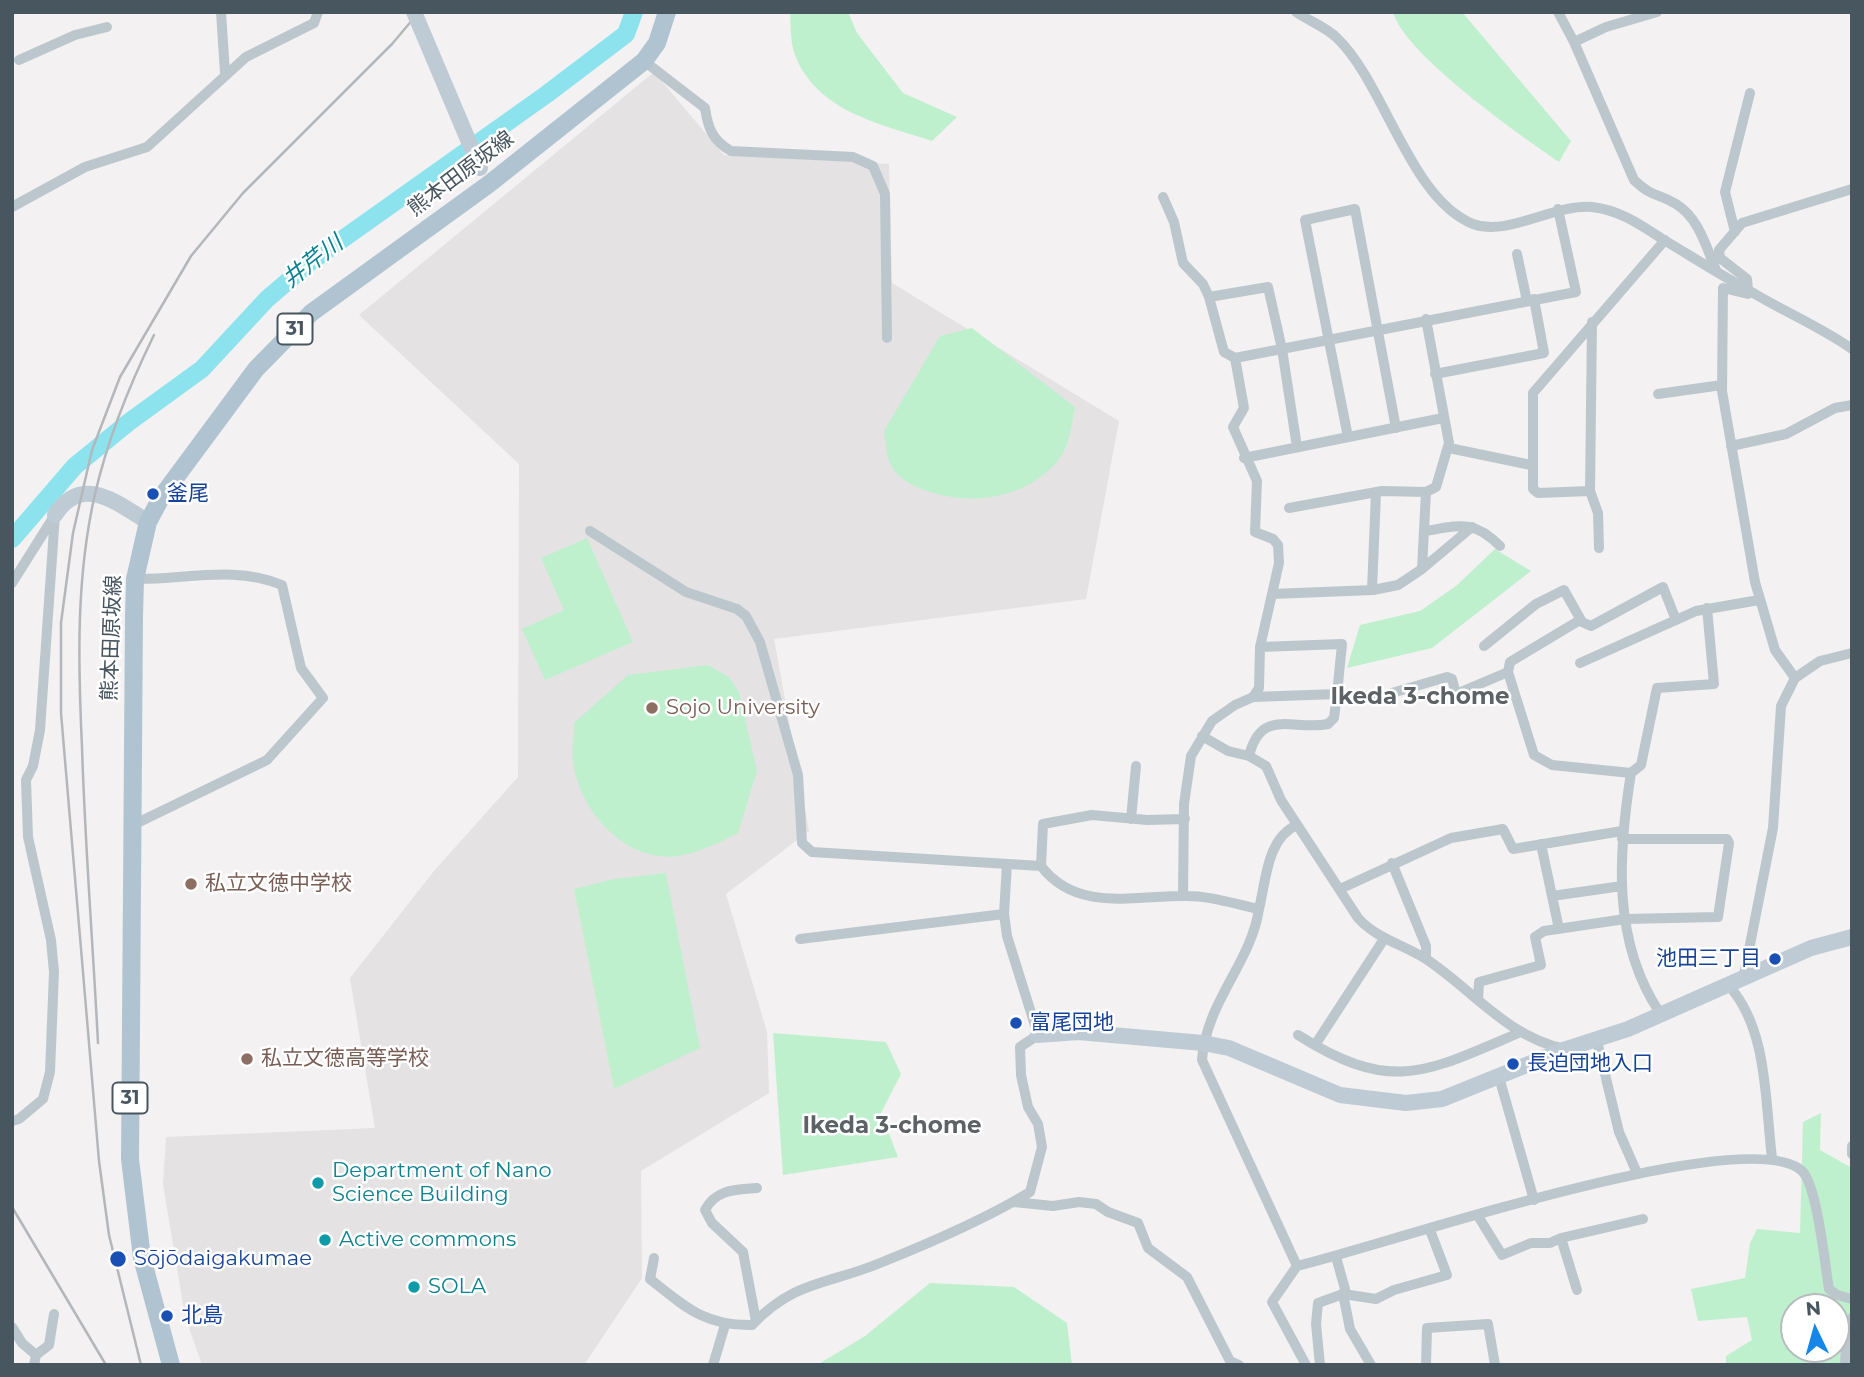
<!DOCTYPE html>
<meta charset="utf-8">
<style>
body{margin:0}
#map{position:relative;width:1864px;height:1377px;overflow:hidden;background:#f3f1f1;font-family:Montserrat,sans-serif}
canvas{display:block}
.frame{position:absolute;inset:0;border:14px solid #48565f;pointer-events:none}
.north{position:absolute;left:1780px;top:1293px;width:70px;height:70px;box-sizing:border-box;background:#fff;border:2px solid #b6bbbf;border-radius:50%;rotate:355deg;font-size:19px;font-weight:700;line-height:28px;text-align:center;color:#48565f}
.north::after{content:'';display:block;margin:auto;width:24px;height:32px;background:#1686e8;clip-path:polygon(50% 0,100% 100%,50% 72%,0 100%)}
</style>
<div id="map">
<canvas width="1864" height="1377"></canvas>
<div class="frame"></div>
<div class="north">N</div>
</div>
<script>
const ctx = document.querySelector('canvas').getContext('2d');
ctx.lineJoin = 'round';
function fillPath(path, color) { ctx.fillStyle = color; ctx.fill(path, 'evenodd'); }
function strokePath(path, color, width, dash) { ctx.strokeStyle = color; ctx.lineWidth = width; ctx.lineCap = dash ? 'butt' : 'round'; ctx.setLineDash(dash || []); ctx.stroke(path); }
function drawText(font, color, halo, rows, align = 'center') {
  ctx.font = font + ' Montserrat,"Noto Sans JP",sans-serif'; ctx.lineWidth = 5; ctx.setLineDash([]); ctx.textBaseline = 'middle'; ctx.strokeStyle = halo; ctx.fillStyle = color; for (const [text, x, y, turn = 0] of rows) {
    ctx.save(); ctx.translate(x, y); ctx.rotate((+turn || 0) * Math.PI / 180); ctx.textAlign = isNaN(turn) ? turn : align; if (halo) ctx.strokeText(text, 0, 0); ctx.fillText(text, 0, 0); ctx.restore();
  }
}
fillPath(new Path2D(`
 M654 72 724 155 889 164 892 283 1119 421 1086 599 774 639 809 831 726 894 767 1032 769 1093 641 1171 642 1278 584 1365H202L185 1316 163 1184 166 1137 375 1128 350 978 434 871 518 777 519 464 359 315Z`), '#e4e2e3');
fillPath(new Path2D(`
 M790 12H848L857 33 903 93 957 117 932 141C881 124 817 112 795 55 790 43 791 25 790 12Z
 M1393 12H1462L1571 141 1559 162C1521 136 1404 54 1393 12Z
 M972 328 1075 407C1071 427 1070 447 1056 463 1024 499 971 506 927 491 913 486 896 478 890 463 886 454 886 441 884 431L940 336Z
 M587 538 633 642 545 680 522 629 564 610 541 558Z
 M1495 549 1531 571 1432 648 1347 668 1360 625 1420 611 1456 586Z
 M708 665 729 677 739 692 757 771 738 833C721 842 698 853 678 856 625 863 578 810 573 760 572 748 574 735 574 723L628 675Z
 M666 873 700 1048 614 1089 574 889 614 879Z
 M773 1033 886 1042 901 1074 881 1113 898 1157 783 1175Z
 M1821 1113 1820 1150 1852 1168V1365H1726V1356L1752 1340 1747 1317 1698 1321 1691 1289 1745 1278 1750 1243 1757 1229 1800 1233 1803 1122ZM1794 1307H1836V1349H1794Z
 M930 1283 1014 1287 1067 1323 1072 1365H817L865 1336Z`), '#bff0ce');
strokePath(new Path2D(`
 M12 539 75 466 129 422 202 369 267 299 309 263 547 94 626 34 634 12`), '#8ce3ee', 18);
strokePath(new Path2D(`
 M221 12 225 73
 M1296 12C1309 21 1326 27 1337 38 1385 84 1410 199 1473 224 1508 237 1553 204 1592 207 1620 210 1641 225 1664 240 1694 258 1724 277 1755 294 1787 313 1821 327 1852 349
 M1558 12 1574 42 1634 180C1653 198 1658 193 1676 204 1699 218 1706 247 1716 270
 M1574 42 1606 27 1657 12
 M19 60 75 35 107 27
 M644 61 705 108C708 128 712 140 731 151L853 157 873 166 885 194 887 338
 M1163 197 1174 222 1183 263 1203 284 1209 297 1224 352 1235 358 1576 292 1558 209
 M12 207 85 167 147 147 246 57 314 23 318 12
 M1735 232 1725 192 1750 93
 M1517 254 1527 301
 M1748 290 1747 279 1720 258 1719 250 1742 223 1852 189
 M1748 294 1723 288 1722 391 1755 582 1775 650 1795 678
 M1209 297 1268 287 1282 349 1297 447
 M1592 322 1590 491 1598 513 1599 548
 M1435 374 1544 353 1534 299
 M1658 394 1722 385
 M1348 437 1305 220 1355 209 1396 428
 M1731 446 1786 434 1835 408 1852 405
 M1449 448 1531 465
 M1244 458 1443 418
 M1590 491 1538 493 1533 489V393L1665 240
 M1289 508 1382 491 1426 492 1436 487 1449 443 1426 319
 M590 531 686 592 737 609 746 616 760 642 798 775 802 843 812 852 1041 866 1043 824 1092 815 1147 820 1185 819
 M1426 531C1461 525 1474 520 1500 546
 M1422 569 1472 527
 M12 583 53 518
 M1372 590 1376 493
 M1272 594 1373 590 1398 585 1422 569 1426 492
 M1484 646 1536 604 1564 590 1582 622 1591 626 1663 587 1676 620
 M1580 663 1696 611 1759 600
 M1508 672 1534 755 1552 765 1631 773
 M1253 697 1337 694 1342 644 1260 647
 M1378 697 1447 677 1452 679 1456 694 1508 672 1510 662 1580 620
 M1202 736 1228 751 1249 756 1266 766 1281 800 1358 918C1377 939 1402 944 1426 959 1473 990 1507 1037 1565 1049
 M1249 756C1261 707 1293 731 1328 724L1334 718 1337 694
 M1131 819 1136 766
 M131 826 267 760 323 698 301 668 282 585C234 565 184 580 135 579
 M1541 844 1559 929
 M1392 863 1426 946V959
 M1041 866C1076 912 1133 896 1183 896 1208 895 1235 904 1259 909 1251 963 1206 1002 1202 1060L1297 1266
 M1340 889 1451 838 1503 829 1513 849 1622 831
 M1183 896 1184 804 1191 756 1212 721 1235 705 1253 697 1259 688 1260 647 1279 563 1278 545 1273 539 1255 532 1257 481 1233 427 1244 408 1235 358
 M1552 896 1622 886
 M1259 909C1266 880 1267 838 1297 825
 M800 939 1004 914
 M1743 980 1773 828 1781 706 1795 678 1820 661 1852 653
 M1729 986C1768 1029 1765 1102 1772 1158
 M1478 1000 1479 982 1541 965 1535 937 1544 931 1625 919 1718 917 1729 843 1727 839H1622
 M1660 1013C1612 942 1618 854 1631 773L1641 765 1657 688 1714 684 1707 608
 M1298 1035C1393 1095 1426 1072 1521 1032
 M1597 1041 1619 1132 1637 1173
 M1315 1045 1384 939
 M1499 1077 1534 1200
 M12 1121 19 1119 43 1099 50 1072 54 972 51 940 28 837 26 780 33 766 40 730 55 515
 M1852 1146V1154
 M1014 1202 1053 1206 1079 1202 1096 1204 1108 1212 1138 1223 1148 1248 1187 1277 1230 1361 1239 1365
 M1478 1216 1502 1255 1531 1243H1550L1561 1238
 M1336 1257 1345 1289 1343 1294 1376 1299 1394 1290 1447 1275 1430 1230
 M654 1258 650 1279C685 1307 705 1326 752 1325 795 1280 827 1285 880 1263 930 1243 984 1220 1030 1192L1042 1147 1038 1124 1028 1107 1021 1075 1020 1047 1038 1035 1007 936 1004 914 1007 864
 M1577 1290 1561 1238 1643 1219
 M756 1321 743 1252 712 1223 705 1210C716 1189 735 1190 757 1188
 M12 1327 22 1343 36 1355
 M34 1365 36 1355 49 1345 54 1314
 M713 1365 725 1325
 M1306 1365 1272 1302 1297 1266C1379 1247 1746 1120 1802 1171 1817 1185 1825 1265 1829 1289L1837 1295 1852 1299
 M1320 1365 1316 1324 1318 1303 1343 1294 1350 1329 1371 1365
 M1426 1365 1427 1328 1488 1324 1495 1365
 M1845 1365 1847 1325 1852 1318`), '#bcc7cd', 10);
strokePath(new Path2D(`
 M55 515C82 473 117 503 148 522
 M1038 1035 1078 1032 1203 1043 1229 1048 1340 1095 1406 1103 1442 1099 1566 1049 1628 1029 1811 948 1852 937`), '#becbd4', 16);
strokePath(new Path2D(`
 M171 1365 142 1258 130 1159 134 616 135 579 148 522 162 496 256 369 311 313 489 184 644 61 657 43 667 12`), '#b0c3d0', 18);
strokePath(new Path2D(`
 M98 1043C93 945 85 846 82 747 78 662 76 577 95 494 108 438 129 386 154 335
 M12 1207 106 1365
 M141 1365 109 1235 99 1161 61 713V623L73 533 92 450 120 377 191 256 243 193 392 44 419 12`), '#b3b7bb', 2.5);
strokePath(new Path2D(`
 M414 12 480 168`), '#becbd4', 16);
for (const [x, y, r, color] of [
 [153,494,7,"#1a4fb4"],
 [652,708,7,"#8d6e63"],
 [191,884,7,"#8d6e63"],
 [1775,959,7,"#1a4fb4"],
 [1016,1023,7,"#1a4fb4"],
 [247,1059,7,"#8d6e63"],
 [1513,1064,7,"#1a4fb4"],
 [318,1183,7,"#0f9aa8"],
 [325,1240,7,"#0f9aa8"],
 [118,1259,9,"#1a4fb4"],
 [414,1287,7,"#0f9aa8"],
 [167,1316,7,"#1a4fb4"]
]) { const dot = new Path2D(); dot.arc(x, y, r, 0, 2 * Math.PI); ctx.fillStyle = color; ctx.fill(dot); strokePath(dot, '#fff', 2.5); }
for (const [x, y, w] of [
 [295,329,35],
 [130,1098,35]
]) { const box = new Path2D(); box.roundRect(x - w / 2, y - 15.5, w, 31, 5); ctx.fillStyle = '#fff'; ctx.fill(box); strokePath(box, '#48565f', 2); }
drawText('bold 19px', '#48565f', null, [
 ["31",295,329],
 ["31",130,1098]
]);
drawText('21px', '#48565f', '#fff', [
 ["熊本田原坂線",461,174,-37],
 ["熊本田原坂線",112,638,-88]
]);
drawText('21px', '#164399', '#fff', [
 ["釜尾",167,494],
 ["池田三丁目",1761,959,"right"],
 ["富尾団地",1030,1023],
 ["長迫団地入口",1527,1064],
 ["Sōjōdaigakumae",134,1259],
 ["北島",181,1316]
], 'left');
drawText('21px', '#785e54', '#fff', [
 ["Sojo University",666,708],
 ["私立文徳中学校",205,884],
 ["私立文徳高等学校",261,1059]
], 'left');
drawText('21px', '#0d838f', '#fff', [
 ["Department of Nano",332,1171],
 ["Science Building",332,1195],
 ["Active commons",339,1240],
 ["SOLA",428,1287]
], 'left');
drawText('italic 23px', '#0b8190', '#fff', [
 ["井芹川",313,262,-38]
]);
drawText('bold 23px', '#5d6266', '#fff', [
 ["Ikeda 3-chome",1420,697],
 ["Ikeda 3-chome",892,1126]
]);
</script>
